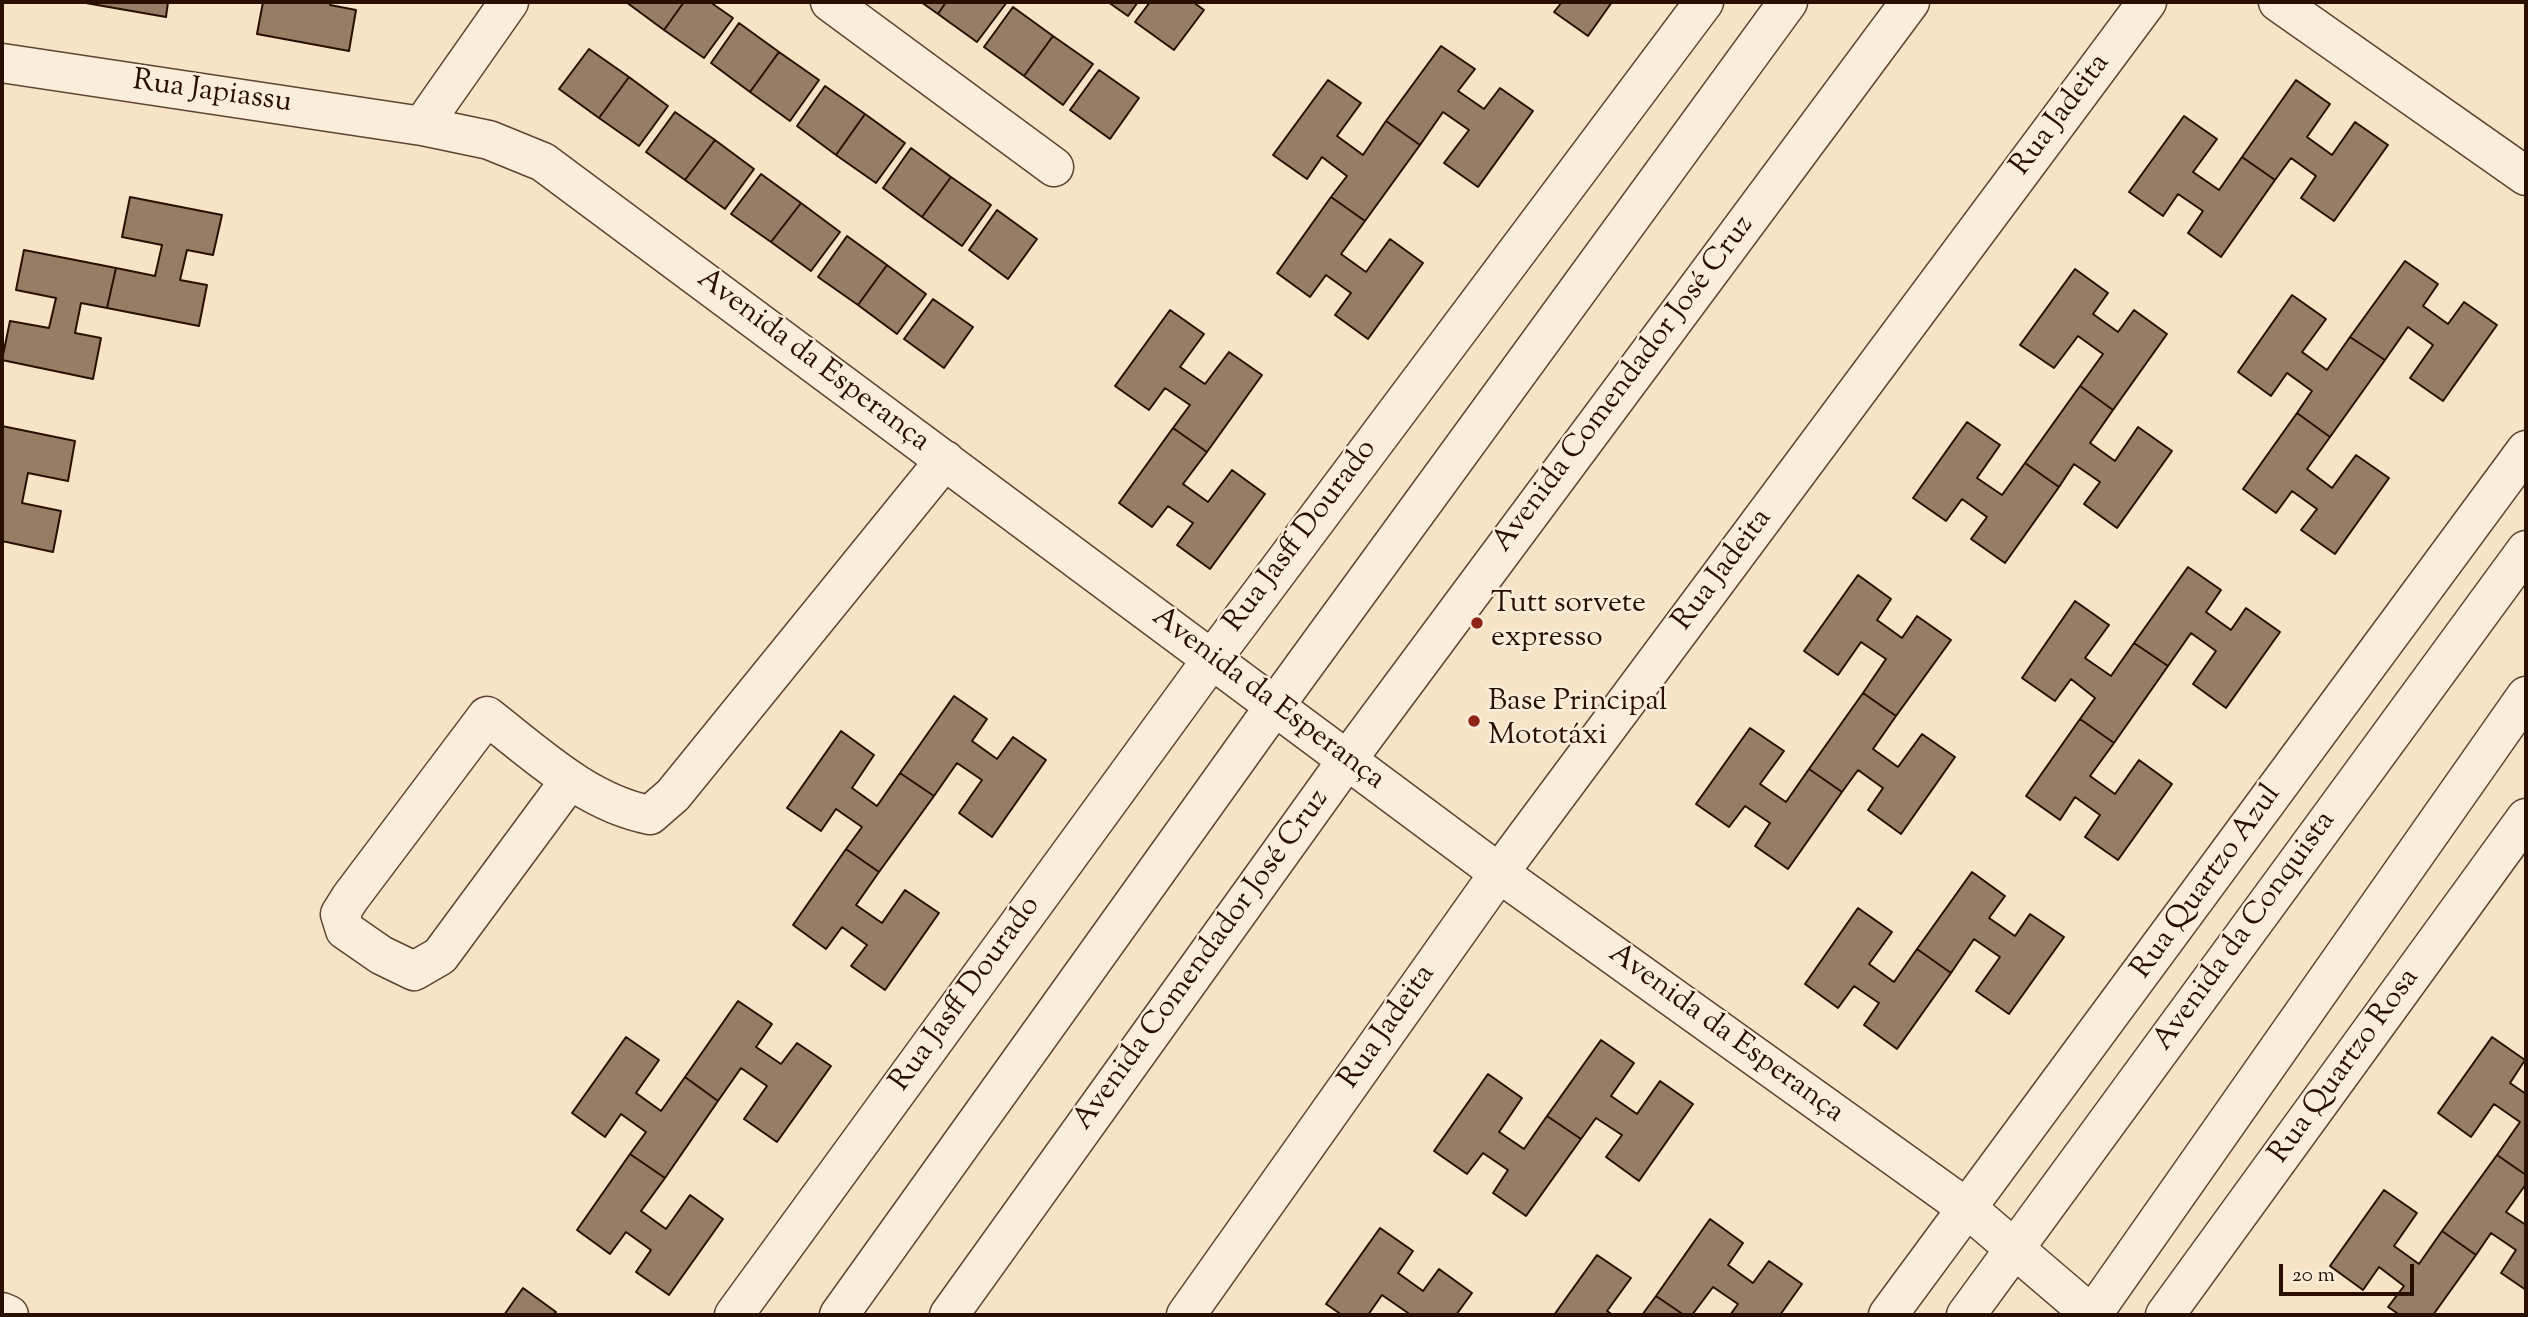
<!DOCTYPE html>
<meta charset="utf-8">
<style>
body{margin:0}
#map{position:relative;width:2528px;height:1317px;overflow:hidden;background:#f7e3c5;font-family:"Sorts Mill Goudy",serif}
canvas{display:block}
.frame{position:absolute;inset:0;border:4px solid #2a0f00;pointer-events:none}
.scale{position:absolute;left:2279px;top:1264px;width:135px;height:32px;box-sizing:border-box;border:4px solid #2a0f00;border-top:0;padding-left:9px;font-size:21px;line-height:24px;white-space:nowrap;color:#2a0f00;-webkit-text-stroke:5px #faedd9;paint-order:stroke}
</style>
<div id="map">
<canvas width="2528" height="1317"></canvas>
<div class="frame"></div>
<div class="scale">20 m</div>
</div>
<script>
const ctx = document.querySelector('canvas').getContext('2d');
ctx.lineJoin = 'round';
function fillPath(path, color) { ctx.fillStyle = color; ctx.fill(path, 'evenodd'); }
function strokePath(path, color, width, dash) { ctx.strokeStyle = color; ctx.lineWidth = width; ctx.lineCap = dash ? 'butt' : 'round'; ctx.setLineDash(dash || []); ctx.stroke(path); }
function drawText(font, color, halo, rows, align = 'center') {
  ctx.font = font + ' "Sorts Mill Goudy",serif'; ctx.lineWidth = 5; ctx.setLineDash([]); ctx.textBaseline = 'middle'; ctx.strokeStyle = halo; ctx.fillStyle = color; for (const [text, x, y, turn = 0] of rows) {
    ctx.save(); ctx.translate(x, y); ctx.rotate((+turn || 0) * Math.PI / 180); ctx.textAlign = isNaN(turn) ? turn : align; if (halo) ctx.strokeText(text, 0, 0); ctx.fillText(text, 0, 0); ctx.restore();
  }
}
const building = new Path2D(`
 M80 2H168L166 17Z
 M263 2H331L330 5 356 10 349 51 257 34Z
 M626 2H684L664 30Z
 M684 2H710L733 18 704 58 664 30Z
 M921 2H946L938 14Z
 M946 2H1007L977 42 938 14Z
 M1108 2H1138L1128 16Z
 M1150 2H1193L1204 10 1174 50 1135 22Z
 M1562 2H1612L1588 36 1554 12Z
 M1013 7 1053 36 1024 76 984 47Z
 M739 23 779 52 750 92 711 63Z
 M1053 36 1093 64 1063 105 1024 76Z
 M1441 46 1475 69 1458 91 1484 109 1500 88 1533 111 1478 187 1444 163 1469 130 1443 112 1420 145 1386 121Z
 M589 49 629 77 599 118 559 89Z
 M779 52 819 80 790 121 750 92Z
 M1099 70 1139 98 1110 139 1070 110Z
 M629 77 668 106 639 146 599 118Z
 M1328 80 1361 103 1337 136 1363 155 1386 121 1420 145 1365 221 1331 197 1347 176 1322 157 1307 179 1273 155Z
 M2296 80 2330 104 2307 137 2332 155 2355 122 2388 145 2334 221 2301 198 2316 176 2291 158 2275 180 2242 157Z
 M825 86 865 114 836 155 797 126Z
 M675 112 715 140 685 180 646 152Z
 M865 114 905 143 876 183 836 155Z
 M2184 116 2217 139 2193 172 2219 190 2242 157 2275 180 2221 257 2188 233 2203 211 2178 194 2163 216 2129 192Z
 M715 140 754 169 725 209 685 180Z
 M911 148 951 177 922 217 883 188Z
 M761 174 801 203 771 242 731 214Z
 M951 177 991 205 962 246 922 217Z
 M130 197 222 215 213 255 187 250 180 280 207 285 199 326 107 308 116 268 155 276 162 245 122 237Z
 M1331 197 1365 221 1341 254 1366 272 1390 239 1423 263 1368 339 1335 315 1351 293 1326 275 1310 297 1277 273Z
 M801 203 840 232 811 271 771 242Z
 M997 210 1037 239 1008 279 969 250Z
 M847 236 887 265 858 305 818 277Z
 M24 250 116 268 107 308 81 303 75 333 101 338 93 379 2 360 10 321 49 328 56 298 16 290Z
 M2405 261 2438 284 2423 306 2448 324 2464 302 2497 325 2443 401 2410 378 2433 345 2408 327 2385 360 2350 337Z
 M887 265 926 294 897 334 858 305Z
 M2075 269 2108 293 2093 314 2118 332 2134 310 2167 334 2113 410 2080 386 2103 354 2078 336 2054 368 2020 345Z
 M2292 295 2326 319 2302 352 2327 370 2350 337 2385 360 2330 437 2297 413 2312 391 2287 373 2271 396 2238 372Z
 M933 299 973 327 944 368 904 339Z
 M1170 310 1204 334 1180 367 1205 384 1229 352 1262 375 1207 452 1173 428 1190 405 1165 388 1149 410 1115 386Z
 M2080 386 2113 410 2090 443 2115 461 2138 427 2172 451 2117 528 2084 504 2100 482 2074 464 2059 487 2025 463Z
 M2297 413 2330 437 2307 469 2332 488 2356 455 2389 478 2335 554 2301 530 2317 509 2292 491 2276 513 2243 489Z
 M1967 422 2000 445 1977 478 2002 495 2025 463 2059 487 2005 563 1971 539 1987 517 1962 499 1946 521 1913 498Z
 M2 426 75 441 68 481 28 473 22 503 61 511 53 552 2 541Z
 M1173 428 1207 452 1183 484 1208 502 1232 470 1265 494 1210 569 1177 545 1193 523 1168 506 1152 527 1119 503Z
 M2188 567 2221 590 2206 612 2231 630 2246 608 2280 632 2226 708 2193 684 2216 651 2191 633 2168 666 2134 643Z
 M1858 575 1891 599 1877 620 1902 638 1917 616 1951 640 1896 716 1863 693 1886 659 1861 642 1838 675 1804 651Z
 M2075 601 2109 625 2085 658 2111 676 2134 643 2168 666 2114 743 2080 719 2095 698 2071 679 2055 701 2022 678Z
 M1863 693 1896 716 1873 749 1898 767 1922 734 1955 757 1901 834 1868 810 1883 788 1858 770 1842 792 1809 769Z
 M954 696 987 719 972 741 997 759 1013 737 1046 760 992 837 959 813 982 780 957 763 934 796 900 773Z
 M2080 719 2114 743 2090 776 2115 794 2139 760 2172 784 2118 860 2085 837 2100 815 2075 797 2060 820 2026 796Z
 M1750 728 1784 751 1760 784 1786 802 1809 769 1842 792 1788 869 1755 846 1770 823 1745 806 1729 827 1696 804Z
 M841 731 874 755 852 788 877 806 900 773 934 796 879 872 846 849 862 827 836 809 821 831 787 808Z
 M846 849 879 872 856 905 882 923 905 890 939 913 885 990 851 966 867 945 842 927 826 949 793 925Z
 M1972 872 2005 896 1989 918 2015 936 2030 914 2064 937 2009 1014 1976 991 2000 957 1974 939 1951 973 1917 949Z
 M1858 908 1892 932 1869 964 1894 982 1917 949 1951 973 1897 1049 1864 1025 1879 1003 1854 986 1838 1008 1805 984Z
 M738 1001 772 1024 756 1047 781 1064 797 1043 831 1066 777 1142 744 1119 767 1086 741 1068 718 1101 685 1077Z
 M626 1037 659 1060 636 1093 661 1111 685 1077 718 1101 665 1178 630 1154 646 1132 621 1114 605 1137 572 1113Z
 M2492 1037 2525 1060 2510 1083 2526 1094V1175L2497 1155 2520 1122 2494 1104 2471 1137 2438 1113Z
 M1601 1040 1634 1063 1611 1096 1637 1114 1660 1081 1693 1104 1639 1181 1606 1157 1622 1135 1596 1118 1581 1139 1547 1116Z
 M1488 1074 1522 1098 1499 1132 1524 1149 1547 1116 1581 1139 1526 1216 1493 1193 1508 1170 1483 1153 1467 1174 1434 1151Z
 M630 1154 665 1178 641 1211 666 1229 690 1195 723 1219 669 1295 636 1272 651 1250 626 1232 610 1254 577 1230Z
 M2497 1155 2526 1175V1184L2506 1212 2526 1225V1290L2501 1273 2516 1250 2491 1233 2476 1255 2442 1231Z
 M2384 1190 2417 1213 2394 1246 2419 1264 2442 1231 2476 1255 2433 1315H2400L2388 1307 2404 1286 2379 1267 2363 1290 2330 1266Z
 M1710 1219 1743 1243 1728 1265 1753 1283 1769 1261 1802 1284 1780 1315H1730L1738 1304 1713 1287 1692 1315H1684L1656 1296Z
 M1380 1228 1413 1251 1398 1273 1423 1291 1439 1269 1472 1293 1456 1315H1406L1408 1313 1382 1295 1368 1315H1342L1326 1304Z
 M1597 1255 1631 1278 1607 1311 1613 1315H1554Z
 M523 1288 556 1312 553 1315H504Z
 M1656 1296 1684 1315H1642Z`);
fillPath(building, '#957d66');
strokePath(building, '#2a0f00', 2);
const minor = new Path2D(`
 M830 2 1054 167
 M2278 2 2526 176
 M2 63 422 126 489 140 543 162 1499 873 1968 1209 2092 1315
 M422 126 509 2
 M570 780 440 956 414 971 381 955 345 930 340 914 350 898 487 716C536 754 587 803 650 815L673 795 945 460
 M2 1312 9 1315
 M734 1315 1212 659 1704 2
 M839 1315 1274 707 1788 2
 M949 1315 1347 760 1910 2
 M1186 1315 1499 873 2147 2
 M1888 1315 2526 450
 M1966 1315 2526 550
 M2092 1315 2526 696
 M2165 1315 2526 818`);
strokePath(minor, '#5d4431', 41);
strokePath(minor, '#faedd9', 38);
for (const [x, y, r, color] of [
 [1477,623,7,"#8f2418"],
 [1474,721,7,"#8f2418"]
]) { const dot = new Path2D(); dot.arc(x, y, r, 0, 2 * Math.PI); ctx.fillStyle = color; ctx.fill(dot); strokePath(dot, '#faedd9', 2.5); }
drawText('30px', '#2a0f00', '#faedd9', [
 ["Rua Japiassu",212,94,8],
 ["Rua Jadeita",2062,116,-53],
 ["Avenida da Esperança",812,362,37],
 ["Avenida Comendador José Cruz",1625,385,-53],
 ["Rua Jasff Dourado",1302,537,-53],
 ["Rua Jadeita",1724,571,-53],
 ["Avenida da Esperança",1267,700,37],
 ["Rua Quartzo Azul",2208,883,-54],
 ["Avenida da Conquista",2246,932,-54],
 ["Avenida Comendador José Cruz",1203,961,-54],
 ["Rua Jasff Dourado",967,995,-54],
 ["Rua Jadeita",1389,1028,-55],
 ["Avenida da Esperança",1725,1035,36],
 ["Rua Quartzo Rosa",2346,1067,-54]
]);
drawText('30px', '#2a0f00', '#faedd9', [
 ["Tutt sorvete",1491,606],
 ["expresso",1491,640],
 ["Base Principal",1488,704],
 ["Mototáxi",1488,738]
], 'left');
</script>
